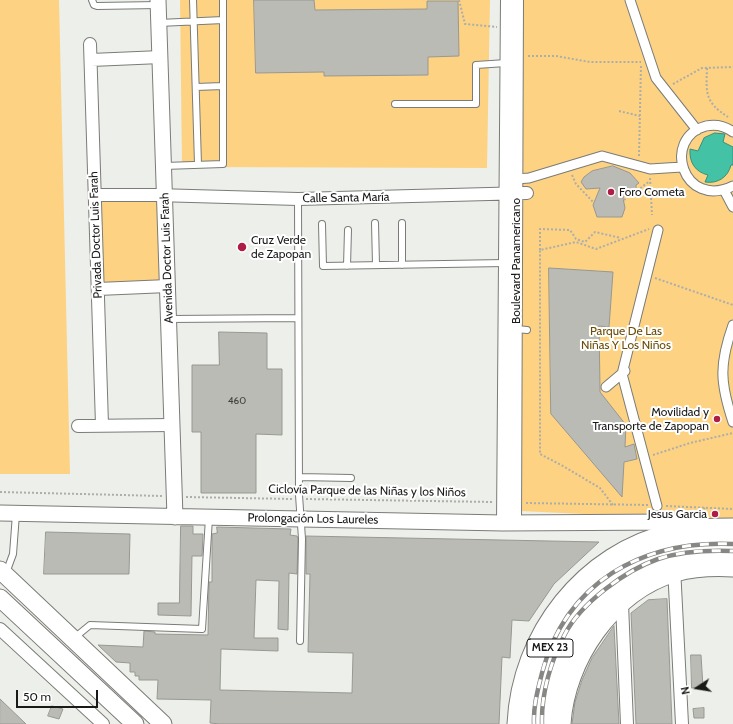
<!DOCTYPE html>
<meta charset="utf-8">
<style>
body{margin:0}
#map{position:relative;width:733px;height:724px;overflow:hidden;background:#edf0ea;font-family:Cabin,sans-serif}
canvas{display:block}
.north{position:absolute;left:677px;top:668px;width:40px;height:40px;-webkit-text-stroke:3px #fff;paint-order:stroke;rotate:258deg;font-size:11px;font-weight:700;line-height:16px;text-align:center;color:#191a18}
.north::after{content:'';display:block;margin:auto;width:14px;height:18px;background:#191a18;clip-path:polygon(50% 0,100% 100%,50% 72%,0 100%)}
.scale{position:absolute;left:16px;top:690px;width:82px;height:18px;box-sizing:border-box;border:2px solid #191a18;border-top:0;padding-left:5px;font-size:12px;line-height:14px;white-space:nowrap;color:#191a18;-webkit-text-stroke:3px #fff;paint-order:stroke}
</style>
<div id="map">
<canvas width="733" height="724"></canvas>
<div class="north">N</div>
<div class="scale">50 m</div>
</div>
<script>
const ctx = document.querySelector('canvas').getContext('2d');
ctx.lineJoin = 'round';
function fillPath(path, color) { ctx.fillStyle = color; ctx.fill(path, 'evenodd'); }
function strokePath(path, color, width, dash) { ctx.strokeStyle = color; ctx.lineWidth = width; ctx.lineCap = dash ? 'butt' : 'round'; ctx.setLineDash(dash || []); ctx.stroke(path); }
function drawText(font, color, halo, rows, align = 'center') {
  ctx.font = font + ' Cabin,sans-serif'; ctx.lineWidth = 4; ctx.setLineDash([]); ctx.textBaseline = 'middle'; ctx.strokeStyle = halo; ctx.fillStyle = color; for (const [text, x, y, turn = 0] of rows) {
    ctx.save(); ctx.translate(x, y); ctx.rotate((+turn || 0) * Math.PI / 180); ctx.textAlign = isNaN(turn) ? turn : align; if (halo) ctx.strokeText(text, 0, 0); ctx.fillText(text, 0, 0); ctx.restore();
  }
}
fillPath(new Path2D(`
 M0 0H59L70 474H0Z
 M180 0H490L487 168 182 167Z
 M518 0H733V521L520 511Z
 M160 197 162 281 104 283 100 199Z`), '#fdd283');
const water = new Path2D(`
 M715 133 725 134 723 142 733 147V165H731C728 177 718 184 705 182L708 175C695 172 689 162 690 149L698 151 704 138Z`);
fillPath(water, '#44c2a6');
strokePath(water, '#37907b', 1);
const building = new Path2D(`
 M254 0H314L315 10 427 9V1H458L459 56 428 57V75L324 76V72L256 73Z
 M613 166 630 173 639 183 636 185V188L630 190 623 198 625 208 622 217H597L593 205 600 188 586 189 581 182 584 177 592 171Z
 M549 268 613 272 609 327 599 326 600 388V392L626 425 625 447 634 444 637 459 624 462 622 497 551 414Z
 M219 332 267 333V369H282V435L256 434V493H201V432H192V365H219Z
 M181 526H193V534H203L202 556H192L191 616 158 615V603H179Z
 M217 527 291 529 290 535 297 536 298 539 297 574 289 573 288 630 278 629 279 581 256 580 254 638H278V651L221 649 220 690 352 693 353 653 308 652 310 574H306V536L599 542 554 584 529 621 512 620 510 658 502 657 499 724H220L210 723 211 700 157 699 158 680H139V676H135V672H130V663L116 662 98 645 143 647 144 631 155 632V634L208 635 209 582H212V534L217 533Z
 M46 532 130 534 129 574H44Z
 M667 599 672 724H636L631 613 648 600Z
 M614 626 619 724H572L575 702 582 680 592 658Z
 M691 655H701L703 687 692 688Z
 M0 699 26 724H0Z
 M52 706 63 709 59 719 48 716Z
 M704 708V718H694L693 709Z`);
fillPath(building, '#bbbbb5');
strokePath(building, '#989892', 1);
const service = new Path2D(`
 M92 0 94 5 97 6 158 5
 M193 0 198 164
 M159 23 223 20
 M196 87 223 86
 M395 104H476V65L506 63
 M164 166 223 164V0
 M298 199 299 495 302 539 300 641
 M375 223 376 265
 M402 223V265
 M322 224 323 266 505 263
 M347 266 348 230
 M169 319 298 318
 M516 329 527 330
 M299 477 351 478
 M6 573 13 554 16 514
 M72 636 79 634 90 625 202 629 209 518`);
const pedestrian = new Path2D(`
 M630 0 656 78 697 130
 M733 132C725 126 715 124 706 126 661 138 683 210 733 186
 M516 179 529 178 602 156 650 169 682 167
 M724 190 733 207
 M733 325C719 364 720 383 733 422
 M606 387 625 371
 M657 506 622 374 658 230`);
const minor = new Path2D(`
 M90 44 102 425
 M91 60 161 57
 M95 195H156L298 199 527 193
 M98 289 168 286
 M78 426 172 425
 M503 523 507 0
 M515 523 517 0
 M674 567 682 724
 M622 604 627 724
 M0 629 103 724`);
const tertiary = new Path2D(`
 M158 0 175 517
 M0 513 503 523 674 522 695 525`);
const secondary = new Path2D(`
 M0 570 163 724
 M0 598 135 724
 M516 724C520 634 584 552 672 532 693 527 712 527 733 527
 M562 724C566 660 612 592 675 573 693 568 715 567 733 568`);
const primary = new Path2D(`
 M531 724C536 615 625 537 733 541
 M547 724C554 623 633 554 733 558`);
strokePath(service, '#7a7c77', 8);
strokePath(pedestrian, '#7a7c77', 11);
strokePath(minor, '#7a7c77', 14);
strokePath(tertiary, '#7a7c77', 17);
strokePath(secondary, '#7a7c77', 19);
strokePath(primary, '#7a7c77', 21);
strokePath(new Path2D(`
 M459 0 465 24 497 27
 M528 56H556L590 62H641
 M707 68C706 94 705 102 728 117
 M673 84 702 68 733 67
 M619 111 640 116
 M639 156 641 65
 M572 175 576 184 594 203
 M650 178 652 215
 M624 200 650 181
 M540 250V229L570 230 576 239 585 242 595 232 621 238
 M655 278 733 305
 M653 455 690 443 733 433
 M0 492 162 496
 M186 497 292 499
 M306 499 492 502
 M526 503 648 505
 M613 505 600 488 563 466 540 454V250L576 242 596 249 649 229
 M666 506 733 509
 M697 513 705 508`), '#acaeaa', 2, [2, 2]);
strokePath(service, '#fff', 6);
strokePath(pedestrian, '#fff', 9);
strokePath(minor, '#fff', 12);
strokePath(tertiary, '#fff', 15);
strokePath(secondary, '#fff', 17);
strokePath(primary, '#fff', 19);
const rail = new Path2D(`
 M534 724C533 707 538 689 542 673 566 582 642 540 733 544
 M542 724C541 694 551 660 565 634 581 603 626 570 658 559 682 551 708 550 733 551`);
strokePath(rail, '#868884', 4.5);
strokePath(rail, '#fff', 3, [9]);
for (const [x, y, r, color] of [
 [611,192,4,"#af1c46"],
 [242,247,5,"#af1c46"],
 [717,419,4,"#af1c46"],
 [715,514,4,"#af1c46"]
]) { const dot = new Path2D(); dot.arc(x, y, r, 0, 2 * Math.PI); ctx.fillStyle = color; ctx.fill(dot); strokePath(dot, '#fff', 1.5); }
drawText('10px', '#42423f', null, [
 ["460",237,401]
]);
for (const [x, y, w] of [
 [550,648,46]
]) { const box = new Path2D(); box.roundRect(x - w / 2, y - 9, w, 18, 3); ctx.fillStyle = '#fff'; ctx.fill(box); strokePath(box, '#191a18', 1); }
drawText('bold 11px', '#191a18', null, [
 ["MEX 23",550,648]
]);
drawText('12px', '#191a18', '#fff', [
 ["Foro Cometa",619,192],
 ["Cruz Verde",251,240],
 ["de Zapopan",251,254],
 ["Movilidad y",709,412,"right"],
 ["Transporte de Zapopan",709,426,"right"],
 ["Jesus Garcia",707,514,"right"]
], 'left');
drawText('12px', '#191a18', '#fff', [
 ["Calle Santa María",346,198,-1],
 ["Privada Doctor Luis Farah",96,235,-92],
 ["Avenida Doctor Luis Farah",167,258,-92],
 ["Boulevard Panamericano",516,261,-90],
 ["Ciclovía Parque de las Niñas y los Niños",367,491,1],
 ["Prolongación Los Laureles",313,519,1]
]);
drawText('12px', '#6b4d05', '#fff', [
 ["Parque De Las",626,331],
 ["Niñas Y Los Niños",626,345]
]);
</script>
